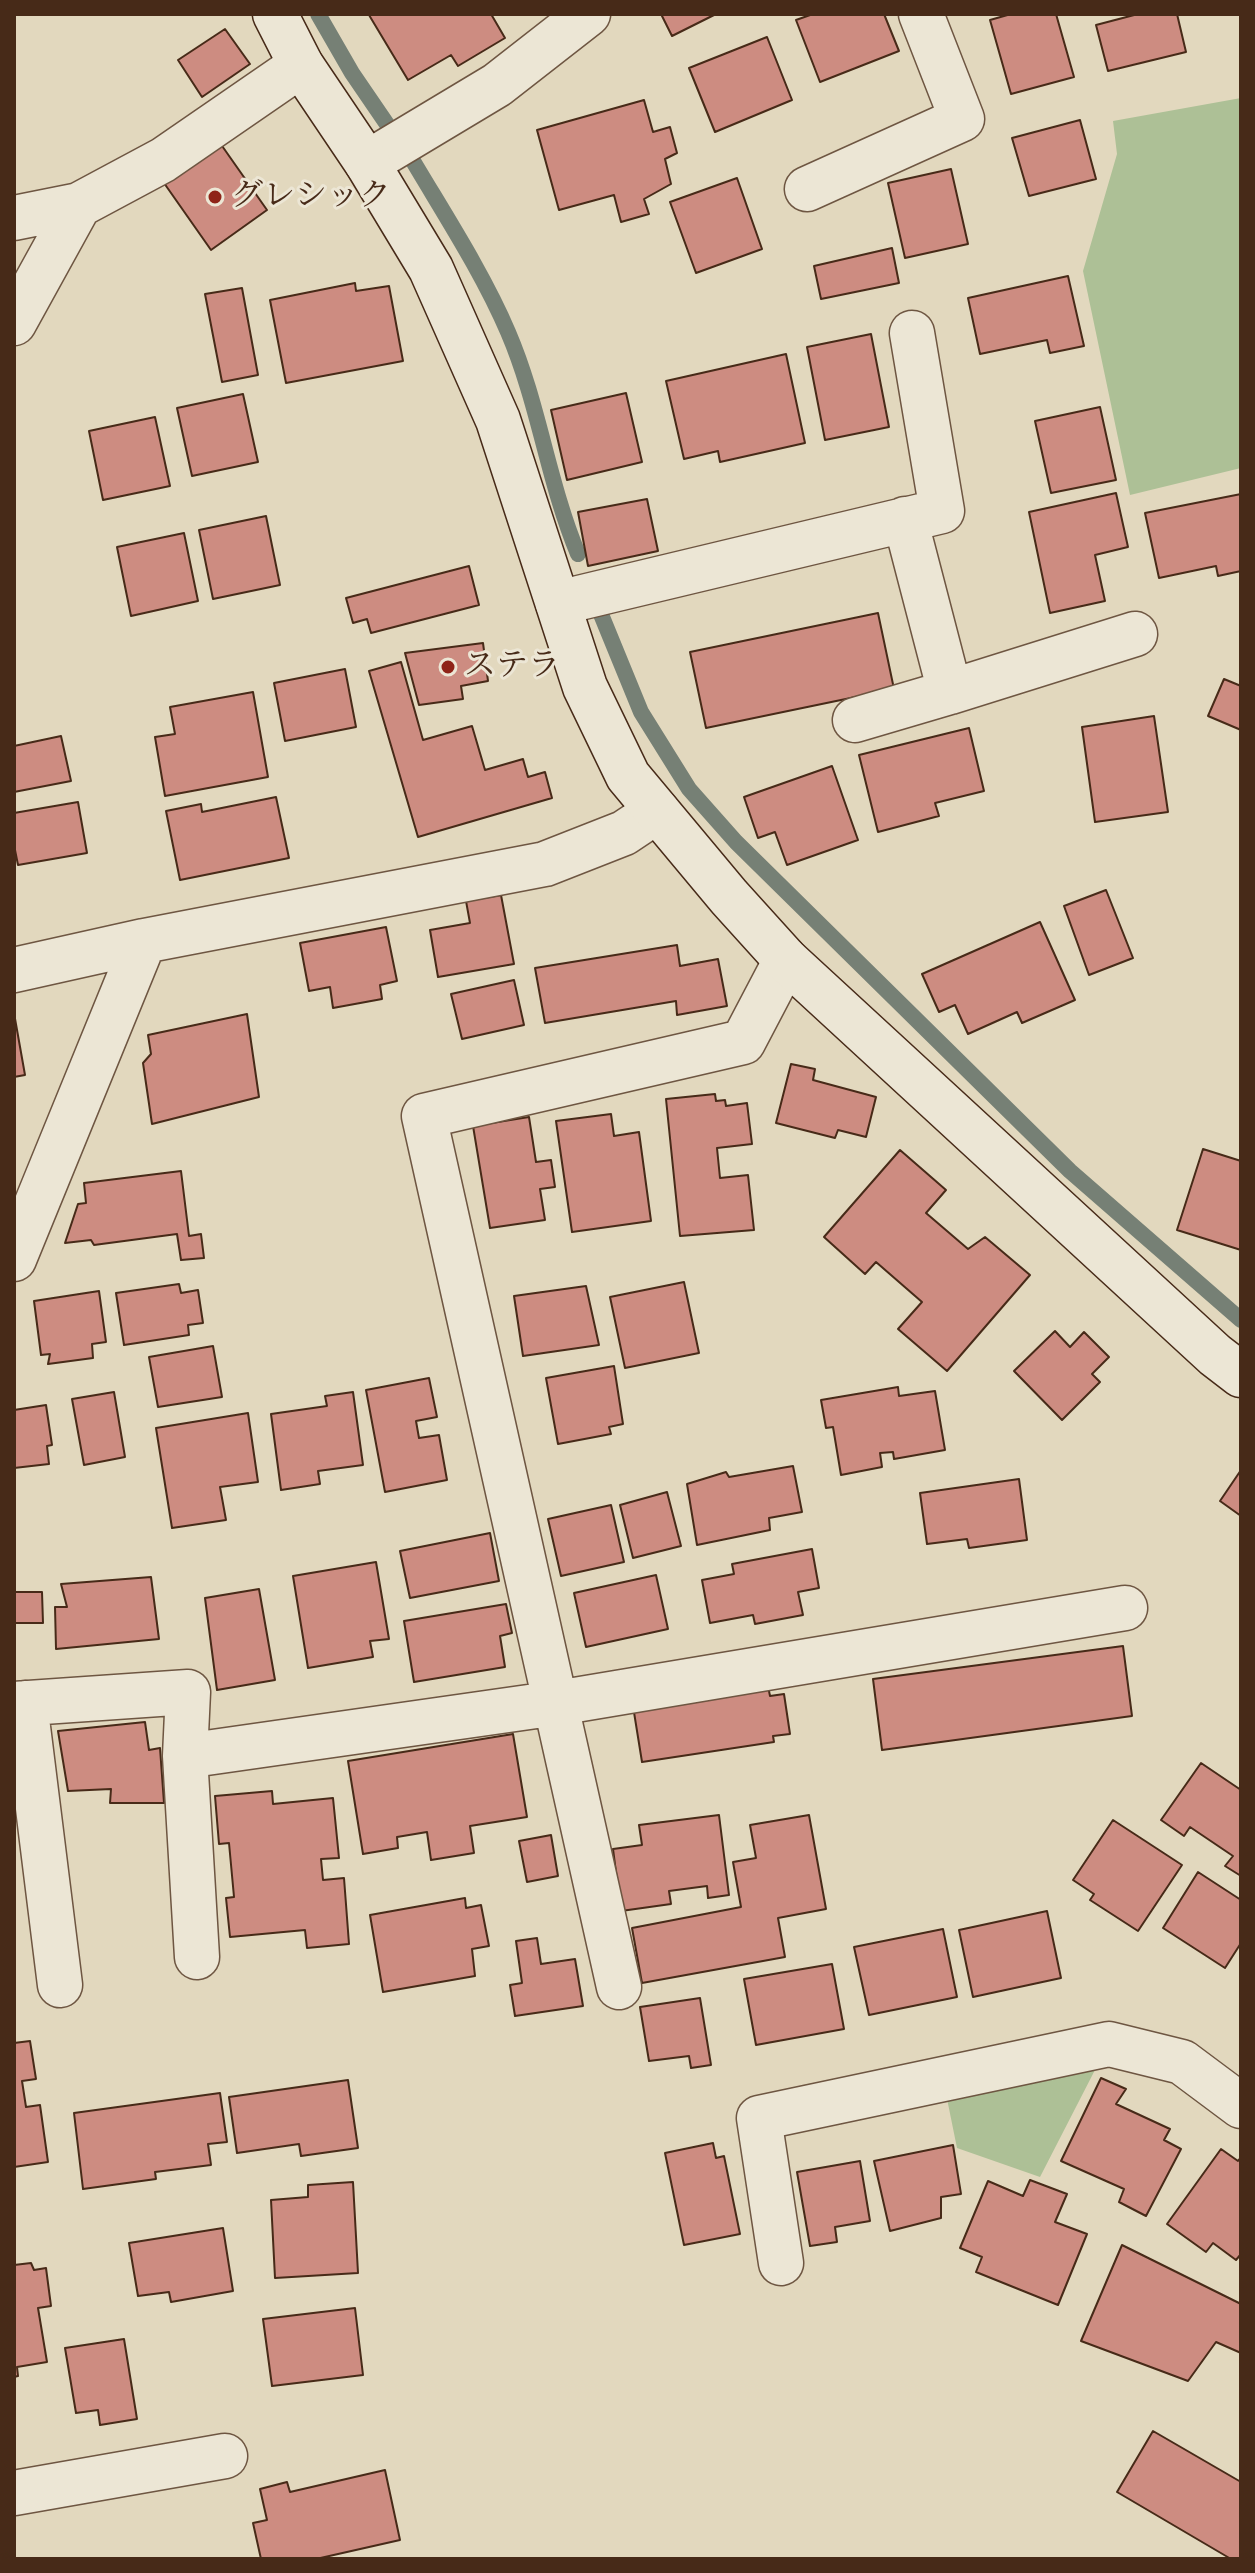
<!DOCTYPE html>
<meta charset="utf-8">
<style>
body{margin:0}
#map{position:relative;width:1255px;height:2573px;overflow:hidden;background:#e2d8be;font-family:"IM FELL Great Primer",serif}
canvas{display:block}
.frame{position:absolute;inset:0;border:16px solid #472a18;pointer-events:none}
</style>
<div id="map">
<canvas width="1255" height="2573"></canvas>
<div class="frame"></div>
</div>
<script>
const ctx = document.querySelector('canvas').getContext('2d');
ctx.lineJoin = 'round';
function fillPath(path, color) { ctx.fillStyle = color; ctx.fill(path, 'evenodd'); }
function strokePath(path, color, width, dash) { ctx.strokeStyle = color; ctx.lineWidth = width; ctx.lineCap = dash ? 'butt' : 'round'; ctx.setLineDash(dash || []); ctx.stroke(path); }
function drawText(font, color, halo, rows, align = 'center') {
  ctx.font = font + ' "IM FELL Great Primer","Noto Serif JP",serif'; ctx.lineWidth = 6; ctx.setLineDash([]); ctx.textBaseline = 'middle'; ctx.strokeStyle = halo; ctx.fillStyle = color; for (const [text, x, y, turn = 0] of rows) {
    ctx.save(); ctx.translate(x, y); ctx.rotate((+turn || 0) * Math.PI / 180); ctx.textAlign = isNaN(turn) ? turn : align; if (halo) ctx.strokeText(text, 0, 0); ctx.fillText(text, 0, 0); ctx.restore();
  }
}
fillPath(new Path2D(`
 M1241 98V468L1130 495 1083 271 1117 154 1113 121Z
 M1096 2068 1040 2177 957 2148 943 2079Z`), '#adc096');
strokePath(new Path2D(`
 M318 14 352 73 393 133
 M410 156C443 212 483 273 508 332 539 404 548 482 578 554
 M598 607 641 712 689 789 736 842 1070 1171 1241 1320`), '#768075', 16);
const building = new Path2D(`
 M491 14 505 38 458 66 451 55 408 80 369 15Z
 M661 14H716L672 36Z
 M813 14H884L899 51 820 82 796 20Z
 M1011 14H1056L1074 77 1011 94 990 20Z
 M1138 14H1177L1186 52 1108 71 1096 25Z
 M225 29 250 64 202 97 178 60Z
 M767 37 792 100 715 132 689 68Z
 M644 100 653 132 670 127 677 153 665 159 671 184 644 199 649 214 621 222 614 195 559 210 537 130Z
 M1080 120 1096 179 1029 196 1012 138Z
 M220 143 267 210 211 250 164 183Z
 M951 169 968 244 905 258 888 183Z
 M737 178 762 249 696 273 670 202Z
 M892 248 899 283 821 299 814 266Z
 M1068 276 1084 346 1050 353 1047 340 980 354 968 298Z
 M355 283 356 291 389 286 403 361 286 383 270 300Z
 M242 288 258 375 222 382 205 294Z
 M871 334 889 427 825 440 807 347Z
 M786 354 805 443 720 462 718 451 684 459 666 381Z
 M626 393 642 462 567 480 551 410Z
 M243 394 258 462 192 476 177 408Z
 M1100 407 1116 480 1051 493 1035 421Z
 M155 417 170 486 103 500 89 431Z
 M1116 493 1128 547 1095 555 1105 601 1050 613 1029 512Z
 M1241 494V571L1218 576 1216 566 1159 578 1145 513Z
 M647 499 658 551 588 566 578 512Z
 M266 516 280 585 213 599 199 530Z
 M184 533 198 601 131 616 117 547Z
 M469 566 479 605 371 633 367 619 353 623 346 598Z
 M878 613 894 689 706 728 690 652Z
 M483 643 488 681 461 686 463 699 419 705 405 653Z
 M401 662 423 740 472 726 485 770 523 759 528 777 545 772 552 798 418 837 369 671Z
 M345 669 356 727 285 741 274 683Z
 M1224 679 1241 686V730L1208 716Z
 M253 692 268 777 165 796 155 737 175 734 170 707Z
 M1154 716 1168 812 1095 822 1082 727Z
 M969 728 984 791 935 803 939 816 878 832 859 755Z
 M61 736 71 781 14 792V746Z
 M832 766 858 840 787 865 775 832 758 838 744 797Z
 M276 797 289 858 180 880 166 811 201 804 202 812Z
 M78 802 87 853 18 865 14 845V813Z
 M1106 890 1133 958 1089 975 1064 906Z
 M501 895 514 964 438 977 430 930 470 923 466 901Z
 M1040 922 1075 1000 1022 1023 1017 1012 968 1034 955 1005 939 1012 922 974Z
 M386 927 397 981 380 985 382 999 333 1008 330 987 309 991 300 943Z
 M677 945 680 966 718 959 727 1006 677 1015 676 1001 545 1023 535 968Z
 M514 980 524 1025 462 1039 451 994Z
 M14 1013 25 1075 14 1077Z
 M247 1014 259 1097 152 1124 143 1063 151 1054 148 1035Z
 M791 1064 815 1069 813 1080 876 1097 866 1137 838 1130 835 1138 776 1123Z
 M715 1094 716 1101 725 1100 726 1106 747 1103 752 1144 717 1148 720 1178 748 1175 754 1230 680 1236 666 1099Z
 M611 1114 614 1136 639 1132 651 1221 572 1232 556 1121Z
 M529 1117 536 1162 551 1160 555 1187 540 1189 545 1220 490 1228 473 1126Z
 M1203 1149 1241 1161V1250L1177 1230Z
 M900 1150 946 1190 926 1213 968 1249 985 1237 1030 1275 947 1371 898 1329 922 1302 876 1262 865 1274 824 1237Z
 M181 1171 189 1236 201 1234 204 1258 181 1260 177 1234 94 1245 91 1240 65 1243 78 1204 86 1203 84 1183Z
 M684 1282 699 1353 625 1368 610 1297Z
 M179 1284 181 1293 198 1290 203 1323 188 1325 189 1335 124 1345 116 1293Z
 M586 1286 599 1345 523 1356 514 1296Z
 M99 1291 106 1342 92 1344 93 1358 48 1364 50 1354 41 1355 34 1301Z
 M1055 1331 1070 1347 1084 1332 1109 1357 1092 1374 1100 1382 1062 1420 1014 1371Z
 M213 1346 222 1397 158 1407 149 1357Z
 M614 1366 623 1424 609 1427 611 1434 558 1444 546 1378Z
 M429 1378 437 1417 416 1421 419 1438 439 1435 447 1480 385 1492 366 1390Z
 M898 1387 899 1396 935 1391 945 1450 894 1459 893 1452 880 1453 882 1467 841 1475 833 1427 826 1428 821 1400Z
 M114 1392 125 1457 84 1465 72 1399Z
 M353 1392 363 1465 318 1471 320 1484 281 1490 271 1414 327 1406 325 1396Z
 M46 1405 52 1445 47 1446 49 1464 14 1468V1410Z
 M248 1413 258 1482 220 1487 226 1520 172 1528 156 1428Z
 M793 1466 802 1512 769 1518 770 1530 697 1545 687 1484 726 1472 729 1477Z
 M1241 1470V1516L1220 1501Z
 M1019 1479 1027 1540 969 1548 967 1539 927 1544 920 1493Z
 M667 1492 681 1546 633 1558 620 1505Z
 M611 1505 624 1562 561 1576 548 1519Z
 M490 1533 499 1581 410 1598 400 1551Z
 M812 1549 819 1588 798 1592 803 1615 755 1624 753 1615 710 1623 702 1580 734 1574 732 1564Z
 M376 1562 389 1639 370 1641 373 1657 308 1668 293 1576Z
 M656 1575 668 1629 586 1647 574 1593Z
 M151 1577 159 1639 56 1649 55 1607H67L61 1584Z
 M259 1589 275 1680 217 1690 205 1598Z
 M14 1592H42L43 1623H14Z
 M506 1604 512 1633 500 1636 505 1667 414 1682 404 1621Z
 M1123 1646 1132 1716 882 1750 873 1679Z
 M768 1686 770 1696 784 1694 790 1734 773 1736 774 1742 642 1762 633 1706Z
 M145 1722 149 1750 160 1748 164 1803H110L111 1789 68 1791 58 1731Z
 M513 1734 527 1817 470 1826 474 1853 431 1860 427 1832 397 1837 398 1848 363 1854 348 1761Z
 M1201 1763 1241 1790V1876L1225 1866 1233 1856 1190 1827 1184 1836 1161 1820Z
 M272 1791 273 1804 333 1798 339 1858 321 1859 323 1880 344 1878 349 1944 307 1948 305 1930 230 1937 226 1898 234 1897 229 1843 219 1844 215 1796Z
 M719 1815 729 1895 708 1898 707 1886 669 1891 671 1904 621 1911 613 1849 642 1845 639 1825Z
 M809 1815 826 1909 778 1918 785 1957 642 1983 632 1928 741 1907 733 1862 756 1858 750 1825Z
 M1113 1820 1182 1865 1138 1931 1090 1900 1094 1894 1073 1880Z
 M551 1835 558 1876 527 1882 519 1841Z
 M1198 1872 1241 1900V1943L1225 1968 1163 1928Z
 M465 1898 466 1908 481 1905 489 1946 472 1949 475 1976 383 1992 370 1915Z
 M1047 1911 1061 1978 973 1997 959 1930Z
 M943 1929 957 1997 869 2015 854 1947Z
 M537 1938 541 1964 575 1959 583 2006 515 2016 510 1985 522 1983 516 1941Z
 M832 1964 844 2029 756 2045 744 1979Z
 M700 1998 711 2065 691 2068 689 2056 649 2061 640 2007Z
 M30 2041 36 2079 22 2081 26 2107 40 2105 48 2162 14 2167V2043Z
 M1101 2078 1126 2089 1116 2104 1170 2129 1164 2140 1181 2149 1146 2216 1119 2202 1124 2189 1061 2161Z
 M348 2080 358 2148 301 2156 299 2144 237 2153 229 2097Z
 M220 2093 227 2142 208 2144 211 2165 155 2172 156 2179 83 2189 74 2113Z
 M713 2143 716 2158 724 2156 740 2234 684 2245 665 2153Z
 M953 2145 961 2194 941 2197V2218L890 2231 874 2161Z
 M1221 2149 1238 2161 1241 2157V2254L1236 2260 1213 2243 1206 2252 1167 2224Z
 M860 2161 870 2221 835 2227 837 2242 810 2246 797 2172Z
 M1030 2180 1067 2194 1055 2222 1087 2234 1058 2305 976 2272 982 2257 960 2248 988 2181 1023 2196Z
 M353 2182 358 2273 275 2278 271 2200 308 2197V2185Z
 M223 2228 233 2291 171 2302 169 2292 138 2296 129 2243Z
 M1122 2245 1241 2304V2353L1216 2342 1188 2381 1081 2341Z
 M31 2263 34 2270 46 2268 51 2306 38 2308 47 2362 17 2367 18 2376 14 2377V2265Z
 M355 2308 363 2375 272 2386 263 2319Z
 M124 2339 137 2419 100 2425 98 2410 76 2413 65 2348Z
 M1153 2431 1241 2482V2559H1231L1117 2492Z
 M385 2470 400 2540 316 2559H261L253 2523 267 2520 260 2489 287 2482 290 2492Z`);
fillPath(building, '#cd8c81');
strokePath(building, '#472a18', 2);
const street = new Path2D(`
 M367 163 497 85 588 14
 M807 189 962 119 921 14
 M14 218 79 205
 M14 323 79 205 163 160 301 65
 M905 519 950 692 1135 634
 M558 603 942 511 912 333
 M855 720 950 692
 M14 970 144 941 545 864 624 833 657 811
 M14 1259 144 941
 M25 1703 60 1985
 M14 1704 188 1692 185 1756 197 1957
 M185 1756 557 1703 1125 1608
 M619 1987 424 1116 743 1042 786 960
 M781 2263 759 2118 1109 2044 1182 2062 1241 2106
 M14 2493 225 2456`);
const secondary = new Path2D(`
 M275 14 301 65 367 163 431 269 498 420 585 687 628 776 729 897 786 960 1215 1355 1241 1375`);
strokePath(street, '#6e5642', 47);
strokePath(secondary, '#472a18', 47);
strokePath(street, '#ece6d5', 44);
strokePath(secondary, '#ece6d5', 44);
for (const [x, y, r, color] of [
 [215,197,8,"#8f2418"],
 [448,667,8,"#8f2418"]
]) { const dot = new Path2D(); dot.arc(x, y, r, 0, 2 * Math.PI); ctx.fillStyle = color; ctx.fill(dot); strokePath(dot, '#ece6d5', 3); }
drawText('32px', '#472a18', '#ece6d5', [
 ["グレシック",231,197],
 ["ステラ",464,667]
], 'left');
</script>
